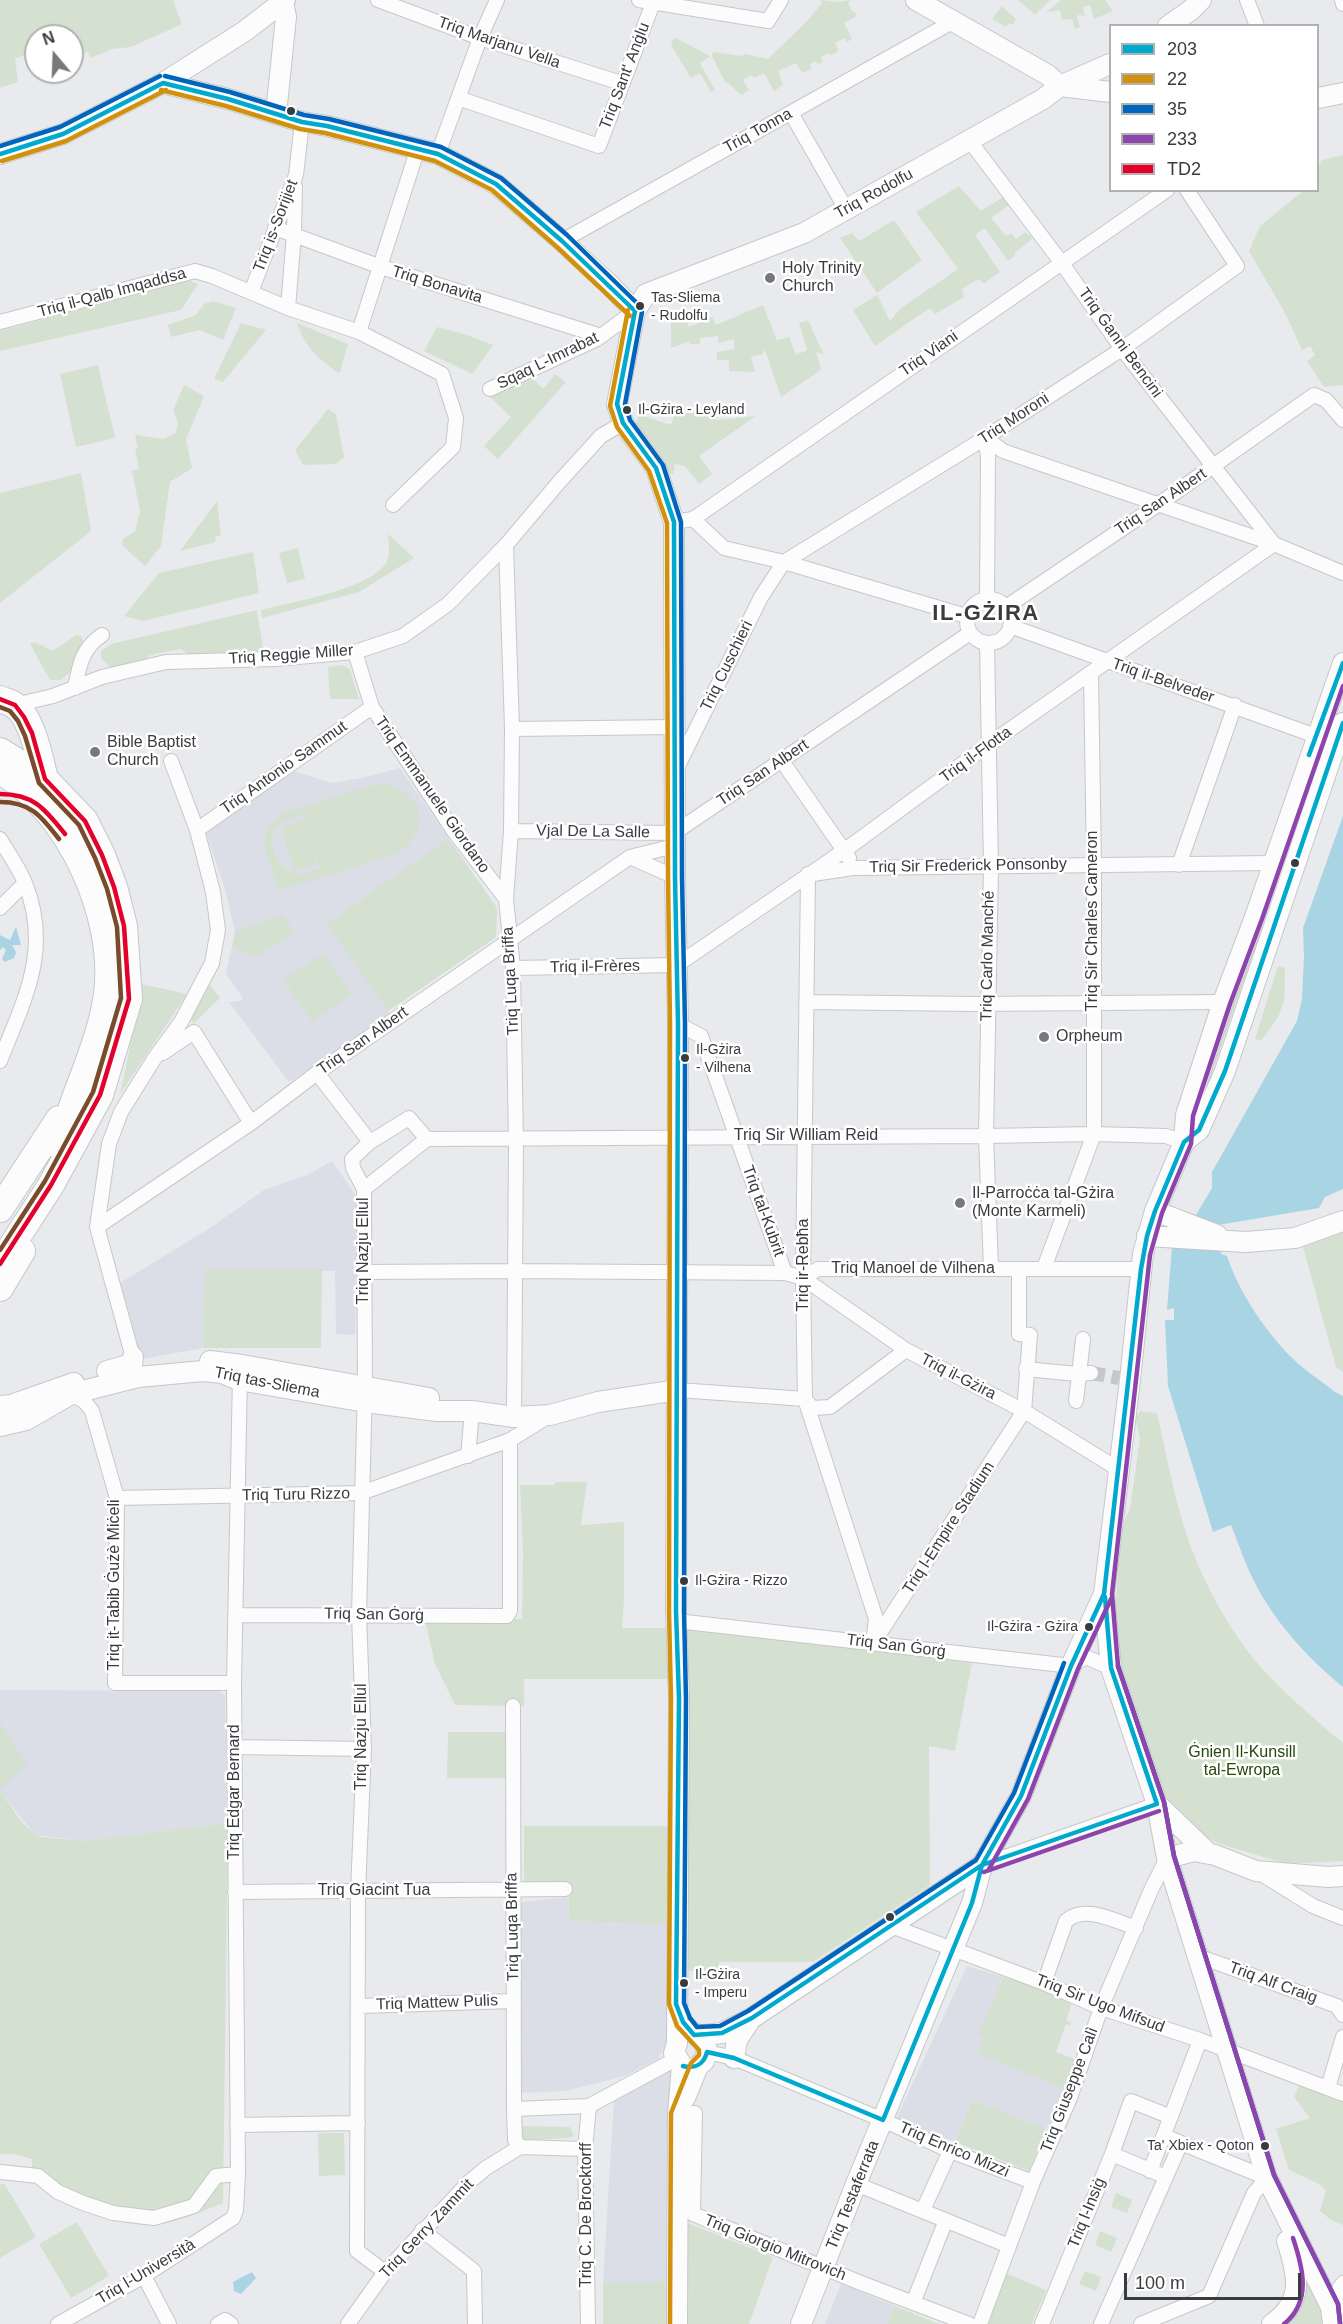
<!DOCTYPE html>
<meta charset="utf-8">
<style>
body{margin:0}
#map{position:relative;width:1343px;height:2324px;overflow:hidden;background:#e9eaed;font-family:Helvetica,sans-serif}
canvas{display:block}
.legend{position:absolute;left:1109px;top:24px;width:210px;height:168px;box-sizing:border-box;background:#fff;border:2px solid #b0b1b1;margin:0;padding:8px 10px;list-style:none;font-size:18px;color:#3a3b3d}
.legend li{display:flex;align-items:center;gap:12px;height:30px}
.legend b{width:30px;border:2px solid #b0b1b1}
.north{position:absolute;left:24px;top:24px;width:60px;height:60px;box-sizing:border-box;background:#fff;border:2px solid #b0b1b1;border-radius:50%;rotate:341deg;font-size:16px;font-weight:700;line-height:24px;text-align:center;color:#3a3b3d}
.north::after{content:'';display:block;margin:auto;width:21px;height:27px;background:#77787b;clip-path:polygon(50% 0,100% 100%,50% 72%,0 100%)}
.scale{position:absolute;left:1124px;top:2273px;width:177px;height:27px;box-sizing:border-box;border:3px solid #3a3b3d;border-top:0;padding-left:8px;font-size:18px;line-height:21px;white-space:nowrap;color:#3a3b3d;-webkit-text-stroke:4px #fff;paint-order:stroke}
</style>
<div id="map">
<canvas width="1343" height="2324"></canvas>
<ul class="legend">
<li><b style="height:8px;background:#00a9ce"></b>203</li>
<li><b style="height:8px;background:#d1910c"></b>22</li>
<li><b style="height:8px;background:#0065bd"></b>35</li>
<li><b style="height:8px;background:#8e44ad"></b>233</li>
<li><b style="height:8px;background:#e4002b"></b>TD2</li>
</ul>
<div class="north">N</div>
<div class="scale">100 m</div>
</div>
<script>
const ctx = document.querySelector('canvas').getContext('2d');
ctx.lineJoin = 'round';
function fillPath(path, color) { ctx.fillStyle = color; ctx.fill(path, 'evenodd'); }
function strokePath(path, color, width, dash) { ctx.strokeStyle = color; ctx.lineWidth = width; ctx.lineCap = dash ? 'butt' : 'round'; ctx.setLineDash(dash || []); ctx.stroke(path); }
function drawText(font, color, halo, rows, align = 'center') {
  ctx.font = font + ' Helvetica,sans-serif'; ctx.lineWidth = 5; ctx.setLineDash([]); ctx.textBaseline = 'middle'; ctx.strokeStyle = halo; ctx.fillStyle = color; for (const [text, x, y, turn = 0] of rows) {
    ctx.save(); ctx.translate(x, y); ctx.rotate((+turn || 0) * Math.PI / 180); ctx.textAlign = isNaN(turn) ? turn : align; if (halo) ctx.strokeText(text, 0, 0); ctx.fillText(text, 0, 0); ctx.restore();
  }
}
fillPath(new Path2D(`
 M400 768 497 908 496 937 388 1011 391 1015 289 1082 229 1002 240 1001 243 998 226 974 235 932 225 889 206 832 293 771 332 783 362 778Z
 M332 1161 359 1200 355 1335 336 1334 335 1271 206 1269 204 1348 141 1359 120 1283 210 1228 264 1190 307 1175Z
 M0 1690 219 1691 225 1696 228 1823 85 1841 35 1835 0 1791Z
 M568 1897 569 1921 660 1924 669 1921 670 2033 658 2059 625 2076 565 2091 518 2093 521 1902Z
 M967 1966 1003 1977 979 2036 1066 2089 1046 2129 972 2100 955 2142 896 2119Z
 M674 2068 669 2282H603L614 2099Z
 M841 2284 895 2306 887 2324H825Z`), '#dbdee7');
fillPath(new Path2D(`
 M0 0H173L182 24 131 47 112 49 91 58 87 52 78 56 74 44H72V36H36V53L15 58 18 82 0 88Z
 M820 0 838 2 851 0 848 3 853 12 857 13 854 18 844 23 852 39 847 42 844 38 835 43 839 50 831 56 829 53 821 57 823 62 818 65 816 61 810 64 812 69 802 73 796 63 778 71 783 85 774 91 764 73 754 78 751 75 743 80 749 90 741 95 728 83 726 84 712 56 713 52 742 56 745 54 768 59 808 20 822 3Z
 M1018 0H1050L1035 15Z
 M1061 0H1105L1113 11 1094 19 1090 5 1083 7 1084 16 1082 17 1081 14 1077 16 1080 27 1075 29 1072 19 1062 20 1060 10 1047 12Z
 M1002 6 1016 19 1013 25 1009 23 1006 27 992 19Z
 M674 37 710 56 700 63 715 90 711 92 700 73 691 78 671 45Z
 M1343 155V385L1324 387 1307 361 1315 355 1310 346 1302 350 1284 311 1249 251 1260 226 1303 191 1318 190V168L1322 160Z
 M959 186 981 211 1003 197 1010 204 991 218 1006 236 1011 233 1016 239 1025 232 1033 238 1014 254 1015 256 1008 261 985 228 975 235 1000 272 984 283 978 279 962 289 964 297 935 314 930 308 875 346 853 310 877 295 890 321 901 308 958 269 916 212Z
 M894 220 922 260 877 293 840 238 852 233 859 241Z
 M188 280 198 284 181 310 0 351V331Z
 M213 301 236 308 223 340 200 330 171 337 168 325 196 315 204 304Z
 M763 305 777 340 789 337 796 355 807 350 799 323 808 320 824 355 816 352 821 370 781 397 765 350 761 355 753 356 751 358 755 372 729 371V360H717V352L734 349V339L718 343V336L700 338V344H690V341L671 348V321L683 313 689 327 712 317 716 325Z
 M241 323 266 330 223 382 214 379Z
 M297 323 348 344 340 372 338 373C317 357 306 349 297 323Z
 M437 327 464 334 493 345 472 374 424 351Z
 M98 365 115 438 76 447 60 374Z
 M555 374 566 382 498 459 484 446 511 417 487 394 531 377 543 389Z
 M184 385 204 396 186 439 192 468 170 482 161 546 145 566 122 545 123 539 135 531 140 512 132 471 139 469 135 449 138 448 135 435 164 439 176 433 178 423 173 410Z
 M678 404 693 411 715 417 716 420 756 416 699 456 712 474 699 484 685 466 675 464 673 474H665L636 426 638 414 671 425Z
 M328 409 336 414 344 457 336 464 303 465 295 450Z
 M81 473 91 531 0 603V493Z
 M217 501 221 535 215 537 216 542 180 551Z
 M388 534 414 558 359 592 262 618 261 610C292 602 364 590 384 566 391 557 389 545 388 534Z
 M298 548 305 579 287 583 279 553Z
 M253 552 259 593 143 621 124 616 159 573Z
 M257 610 264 655H189L181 649 150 655 143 662 112 669 101 658V651L111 644Z
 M76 635 81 636 85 644 69 673 61 680H50L30 644 35 642 53 651Z
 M342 665 350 669 359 699H330L328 667Z
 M388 784C426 797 431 832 397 854L278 891 265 849V836L272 822 284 812 373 785ZM303 815 320 868C312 871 301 876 292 872 278 866 267 846 274 832 279 822 294 818 303 815Z
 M304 820 317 864 294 871 281 827Z
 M448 839 497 908 496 937 388 1011 327 924Z
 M283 915 295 933 254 958 232 947 235 932Z
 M1256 932 1260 934 1210 1079 1206 1078Z
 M324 953 352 995 312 1022 284 980Z
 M1278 966 1285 968C1285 1009 1285 1008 1261 1041L1255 1039Z
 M137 983 187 994 120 1094C129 1057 135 1021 137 983Z
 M210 985 220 998 193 1024 191 1016Z
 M1343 1233V1372L1336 1367 1303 1247Z
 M205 1269H322L321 1348H204Z
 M1140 1411 1157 1413C1168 1460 1176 1510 1194 1555 1208 1590 1229 1628 1253 1658 1279 1689 1312 1717 1343 1743V1861L1287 1864 1220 1844 1201 1835 1174 1811 1162 1789 1118 1665 1115 1621 1120 1531 1130 1509 1140 1439 1135 1418Z
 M555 1482H587L581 1525 624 1522V1601L622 1628H668V1679H524V1706L455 1705 435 1664 426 1624 435 1620 522 1619 523 1554 520 1485H555Z
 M686 1629 972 1663 955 1751 929 1746 930 1885 813 1962H719V1970L686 1971Z
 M0 1722 27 1764 0 1789Z
 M448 1732H507L506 1778H447Z
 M0 1791C11 1805 24 1831 42 1837L85 1841 228 1823 223 2203C200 2212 168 2227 144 2225 104 2223 67 2198 32 2182V2159L14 2154H0Z
 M524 1826H669V1921L660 1924 569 1921 568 1884H524Z
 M1003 1977 1094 2004 1091 2010 1072 2003 1066 2020 1071 2022 1070 2026 1066 2024 1056 2052 1077 2060 1066 2089 978 2054 984 2039 978 2036Z
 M1300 2083 1343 2100V2225L1331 2220 1320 2211 1326 2191 1321 2185 1289 2170 1276 2129 1310 2118 1294 2097Z
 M972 2100 1046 2129 1029 2171 955 2142Z
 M522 2126 570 2127 574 2136 568 2138 527 2140 521 2137 519 2129Z
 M318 2133H344L345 2175 319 2176Z
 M4 2183 36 2237 0 2258V2185Z
 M1116 2193 1132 2200 1127 2213 1111 2207Z
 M77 2222 109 2276 71 2298 39 2244Z
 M685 2222 773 2257 749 2324H685Z
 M1100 2231 1117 2238 1111 2252 1095 2245Z
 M1085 2271 1101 2277 1096 2291 1079 2284Z
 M1003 2272 1046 2290 1032 2324H982Z
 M1303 2274 1316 2293 1329 2324H1285Z
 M603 2282H669L668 2324H603Z
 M895 2306 938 2324H887Z`), '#d4e1d0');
fillPath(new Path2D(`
 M1343 816V1189L1325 1197 1319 1208 1218 1225 1216 1228 1221 1254 1227 1256C1239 1292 1262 1326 1288 1354 1301 1368 1319 1379 1335 1392L1343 1396V1687C1309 1659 1277 1625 1256 1585 1246 1566 1239 1545 1231 1525L1213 1532 1168 1386 1165 1320H1174V1308L1167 1310 1172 1247 1188 1216 1196 1215 1212 1188V1172L1297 1021 1302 999 1304 957 1303 928Z
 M16 927 21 945H12L16 952 14 958 5 962 2 959 6 950 3 947 0 950V935L10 940Z
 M252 2272 256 2278 241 2294 234 2291 233 2282Z`), '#a8d4e3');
strokePath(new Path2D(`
 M1091 1373 1119 1378`), '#c6c7ca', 14, [14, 7]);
const street = new Path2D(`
 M378 0 480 38 621 83
 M639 0 768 21 781 0
 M1247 0 1257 26
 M1342 0 1343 4
 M458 98 599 146 653 3
 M791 113 846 209
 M969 140 1061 262 1122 349 1274 544
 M438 154 480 38 497 0
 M275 228 381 267 601 336
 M562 241 954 21
 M251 292 296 175 302 122
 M288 308 294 234 295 186
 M0 322 195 271 212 276 288 308 359 332 442 374 456 418 453 447 393 505
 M359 332 418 148
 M490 389 597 339 635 311
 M985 438 1003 451 1274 544 1343 573
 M985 438 988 456 987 598
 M693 519 724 548 784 562 966 616
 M674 522 693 519 1167 190
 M506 545 512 729 511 831 506 899 513 968 516 1144 514 1417
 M967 621a22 22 0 1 1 44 0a22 22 0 1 1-44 0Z
 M1006 607 1159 504 1314 395 1326 400 1343 420
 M1010 626 1316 736
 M987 643 991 867 986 1136 991 1268
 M355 652 372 707 453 830 506 899
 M75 688C79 666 82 648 102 635
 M15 705 53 696 102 677 166 662 275 659 355 652 403 636 448 604 506 545 560 481 601 436 623 423
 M512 729 675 727
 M782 761 849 858
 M676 770 761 597 784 562 985 438 1122 349 1237 266 1187 190
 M197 830 372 707
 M511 831 674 833 970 633
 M0 839C8 853 19 868 25 883 52 950 24 1000 0 1061
 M630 857 675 877
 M1179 865 1235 705
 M808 874 803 1278 805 1399 876 1619 873 1643
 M813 874 853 868 1272 863
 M0 908 25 883
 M513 968 677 965 845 850 988 745 1274 544
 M806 1002 976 1004 1223 1002
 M678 1024 701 1036 785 1273
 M163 1053 194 1032 251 1123
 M317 1073 370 1142
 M427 1139 986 1136 1094 1134 1166 1136 1184 1142
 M364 1189 427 1139 409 1118 370 1142 352 1159 353 1168 364 1189 365 1386 359 1615 364 1749 358 1892 357 2251 385 2272
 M97 1227 251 1123 317 1073 630 857 674 846
 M1044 1268 1094 1134V865L1091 674
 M364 1272 515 1271 785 1273 803 1278 906 1350 1024 1411 1118 1469
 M803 1278 818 1269H1141
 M135 1365 97 1227 109 1144 121 1112 154 1059 181 1022 212 963 218 930 213 892 197 830 171 761
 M1026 1369 1077 1374 1091 1373
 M678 1390 805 1399 812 1408 830 1407 906 1350
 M71 1394 84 1401 92 1411 117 1498 115 1683H234
 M1076 1401 1083 1339
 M468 1456 472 1411
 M117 1498 361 1493 510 1440 549 1416
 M235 1615 507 1616 510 1611V1440
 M677 1621 1071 1666 1086 1657 1111 1668
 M876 1639 1024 1411 1030 1335 1019 1334V1270
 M513 1706 514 2109 515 2140 520 2147
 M235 1747 364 1749
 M982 1865 1157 1804
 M1260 1873 1313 1906 1343 1918
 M235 1892 565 1889
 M891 1926 1044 1983 1101 2008 1200 2040 1343 2094
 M1198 1956 1337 2006 1343 2015
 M1044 1983 1066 1921C1085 1904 1115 1921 1136 1928
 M359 2006 514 2001
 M707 2052 734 2058 883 2120 950 2151 1033 2182
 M1328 2088 1343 2037
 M514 2109 589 2106 676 2059
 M678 2114 695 2113 693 2214 861 2283 969 2324
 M237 2125 358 2123
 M520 2147 585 2149
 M1112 2154 1157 2173
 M1150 2171 1200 2040
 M0 2172 38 2176 58 2192 83 2203 113 2213 154 2218 194 2206 216 2176 238 2174
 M856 2184 1009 2246
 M923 2210 950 2151
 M422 2230 474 2271 475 2324
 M144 2276 169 2324
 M1343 2283C1333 2295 1333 2307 1343 2318
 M913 2303 946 2220
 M58 2324 144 2276 233 2218 236 2210 238 2174 234 1683 240 1373
 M218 2324 225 2320 231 2324
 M348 2324 385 2272 468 2183 486 2168 520 2147
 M588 2324 585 2149 589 2106
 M980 2324 1033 2182 1070 2098 1101 2008 1151 1890 1167 1858
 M1042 2324 1112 2154 1131 2101 1171 2117
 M1101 2324 1181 2143
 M1141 2324 1209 2296 1254 2193 1267 2178 1164 2136`);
const secondary = new Path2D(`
 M916 0 1048 75 1060 86 1110 92
 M1168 26 1191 10 1201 0
 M163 83 228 99 302 122 327 126 438 154 496 184 562 241 609 284 635 311
 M1318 98 1343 93
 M276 114 286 17 283 2
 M0 154 63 134 163 83 245 31 285 0
 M1184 1142 1199 1130 1225 1071 1343 723
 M1155 1211 1217 1235
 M1147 1236 1246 1242 1295 1238 1343 1221
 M210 1361 242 1365 429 1398
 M107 1371 132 1364 133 1357
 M0 1406 11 1405 74 1383
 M0 1426 26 1420 71 1394 138 1377 203 1371 222 1373 239 1380 365 1402 437 1411H472L514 1417 550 1415 598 1402 678 1390
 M1157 1804 1209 1854
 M1167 1858 1194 1851 1215 1855 1256 1871 1329 1877 1343 1876
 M697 2036 722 2033 752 2018 982 1865 1021 1796 1071 1666 1103 1596
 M734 2058 737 2040 750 2020
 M685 2098 698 2066 704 2061 707 2052 705 2042 690 2030
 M677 2324 678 2114 682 2065 674 2053 677 2043 679 1699 676 1611 678 1024 675 877 674 522 656 468 623 423 617 404 635 311 646 294 804 233 1043 99 1060 86 1110 64
 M801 2324 856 2184 972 1903 982 1865
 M1272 2324C1305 2301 1298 2275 1287 2241
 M1333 2324 1331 2307 1267 2178 1167 1858 1157 1804 1111 1668 1104 1594 1130 1380 1143 1254 1155 1211 1184 1142 1186 1115 1223 1002 1255 917 1343 663`);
const highway = new Path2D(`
 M0 699C4 701 10 702 14 705 32 716 40 759 45 779
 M0 751 45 779 85 821 102 855 114 887 124 926 129 999 100 1095 51 1185 0 1264
 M0 771C69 810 117 916 107 994 103 1025 91 1055 80 1085 72 1105 66 1125 58 1145
 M0 1209 59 1119
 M0 1288 22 1251`);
strokePath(street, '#c6c7c9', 16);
strokePath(secondary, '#c6c7c9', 22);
strokePath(highway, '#c6c7c9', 28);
strokePath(street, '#fcfcfc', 14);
strokePath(secondary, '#fcfcfc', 20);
strokePath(highway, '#fcfcfc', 26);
strokePath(new Path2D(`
 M163 83 228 99 302 122 327 126 438 154 496 184 562 241 635 311
 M0 154 63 134 163 83
 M635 311 617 404 623 423 656 468 674 522 675 877 678 1024 676 1611 679 1699 676 2004 683 2022 694 2035 722 2033 752 2018 982 1865 1021 1796 1071 1666 1104 1594 1141 1269 1147 1236 1155 1211 1184 1142 1199 1130 1225 1071 1343 723
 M1309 755 1343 663
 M982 1865 1157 1804 1111 1668 1105 1597
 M683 2066C695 2069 704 2064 707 2052L734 2058 883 2120 972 1903 982 1865`), '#00a9ce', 4.5);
strokePath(new Path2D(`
 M161 90 226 106 300 129 325 133 435 161 492 190 557 247 630 316
 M2 161 66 141 166 90
 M628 310 610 406 617 427 649 471 667 523 668 877 670 1024 669 1611 671 1699 669 2004 677 2026 699 2050V2055L691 2063 671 2113 670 2324`), '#d1910c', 4.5);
strokePath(new Path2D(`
 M165 76 230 92 304 115 329 119 441 147 501 178 567 235 640 306
 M0 146 60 127 160 76
 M642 312 625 404 630 420 663 465 681 522 682 877 685 1024 684 1611 686 1699 684 2003 690 2018 697 2027 720 2026 748 2011 976 1860 1014 1793 1064 1663
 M1118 1666 1164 1802 1174 1856 1274 2175 1338 2304 1340 2323`), '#0065bd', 4.5);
strokePath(new Path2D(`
 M989 1869 1028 1799 1078 1669 1111 1599
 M984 1872 1159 1811
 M1340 2323 1338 2304 1274 2175 1174 1856 1164 1802 1118 1666 1112 1594 1150 1255 1162 1213 1191 1144 1193 1116 1230 1004 1262 919 1343 686
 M1284 2324C1312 2301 1303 2268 1293 2238`), '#8e44ad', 4.5);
strokePath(new Path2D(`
 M0 699 15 705 24 717 32 733 45 779 85 821 102 855 114 887 124 926 129 999 100 1095 51 1185 0 1264
 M0 794C34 794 45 809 65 834`), '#e4002b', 4.5);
strokePath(new Path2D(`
 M0 707 10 711 18 721 25 736 39 783 79 825 95 858 107 889 117 927 121 998 93 1092 45 1181 0 1250
 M0 802C31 802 41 816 59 839`), '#7a4b2a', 4.5);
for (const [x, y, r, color] of [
 [291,111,5,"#3a3b3d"],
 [770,278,6,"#77787b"],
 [640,306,5,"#3a3b3d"],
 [627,410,5,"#3a3b3d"],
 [95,752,6,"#77787b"],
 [1295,863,5,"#3a3b3d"],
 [1044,1037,6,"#77787b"],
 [685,1058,5,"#3a3b3d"],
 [960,1203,6,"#77787b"],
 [684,1581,5,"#3a3b3d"],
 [1089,1627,5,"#3a3b3d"],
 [890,1917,5,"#3a3b3d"],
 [684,1983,5,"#3a3b3d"],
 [1265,2146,5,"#3a3b3d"]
]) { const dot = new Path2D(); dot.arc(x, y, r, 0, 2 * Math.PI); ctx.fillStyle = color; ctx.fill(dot); strokePath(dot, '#fff', 2); }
drawText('14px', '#3a3b3d', '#fff', [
 ["Tas-Sliema",651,298],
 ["- Rudolfu",651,316],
 ["Il-Gżira - Leyland",638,410],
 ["Il-Gżira",696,1050],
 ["- Vilhena",696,1068],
 ["Il-Gżira - Rizzo",695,1581],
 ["Il-Gżira - Gżira",1078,1627,"right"],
 ["Il-Gżira",695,1975],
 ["- Imperu",695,1993],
 ["Ta' Xbiex - Qoton",1254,2146,"right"]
], 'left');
drawText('16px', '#3a3b3d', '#fff', [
 ["Triq Marjanu Vella",499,43,19],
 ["Triq Sant' Anġlu",625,76,-69],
 ["Triq Tonna",758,131,-29],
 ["Triq Rodolfu",874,194,-29],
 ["Triq is-Sorijiet",276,226,-69],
 ["Triq Bonavita",437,285,17],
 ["Triq il-Qalb Imqaddsa",112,293,-15],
 ["Triq Ġanni Bencini",1120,343,54],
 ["Triq Viani",929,354,-35],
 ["Sqaq L-Imrabat",548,361,-26],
 ["Triq Moroni",1014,419,-33],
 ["Triq San Albert",1161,502,-34],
 ["Triq Reggie Miller",291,655,-4],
 ["Triq Cuschieri",727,666,-64],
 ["Triq il-Belveder",1163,681,19],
 ["Triq il-Flotta",976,755,-36],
 ["Triq Antonio Sammut",284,768,-35],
 ["Triq San Albert",763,773,-34],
 ["Triq Emmanuele Giordano",432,795,55],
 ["Vjal De La Salle",593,832,1],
 ["Triq Sir Frederick Ponsonby",968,866,-1],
 ["Triq Sir Charles Cameron",1093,921,-90],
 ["Triq Carlo Manché",988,956,-89],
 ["Triq il-Frères",595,967,-1],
 ["Triq Luqa Briffa",511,981,-93],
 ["Triq San Albert",363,1041,-35],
 ["Triq Sir William Reid",806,1136],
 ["Triq tal-Kubrit",763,1211,70],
 ["Triq Nazju Ellul",364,1251,-90],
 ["Triq ir-Rebħa",804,1265,-90],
 ["Triq Manoel de Vilhena",913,1269],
 ["Triq il-Gżira",958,1377,27],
 ["Triq tas-Sliema",267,1383,11],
 ["Triq Turu Rizzo",296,1495,-1],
 ["Triq l-Empire Stadium",949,1528,-57],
 ["Triq it-Tabib Ġużè Miċeli",115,1585,-90],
 ["Triq San Ġorġ",374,1615,1],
 ["Triq San Ġorġ",896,1646,7],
 ["Triq Nazju Ellul",362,1737,-90],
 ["Triq Edgar Bernard",235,1792,-90],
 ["Triq Giacint Tua",374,1891],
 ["Triq Luqa Briffa",513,1927,-91],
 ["Triq Alf Craig",1273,1983,20],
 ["Triq Mattew Pulis",437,2003,-2],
 ["Triq Sir Ugo Mifsud",1100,2004,21],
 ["Triq Giuseppe Calì",1070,2090,-69],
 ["Triq Enrico Mizzi",954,2150,23],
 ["Triq Testaferrata",853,2195,-68],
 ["Triq l-Insiġ",1087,2213,-68],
 ["Triq C. De Brocktorff",587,2215,-90],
 ["Triq Gerry Zammit",427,2229,-47],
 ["Triq Giorgio Mitrovich",775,2248,22],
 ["Triq l-Università",146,2272,-31]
]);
drawText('16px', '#3a3b3d', '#fff', [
 ["Holy Trinity",782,269],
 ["Church",782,287],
 ["Bible Baptist",107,743],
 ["Church",107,761],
 ["Orpheum",1056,1037],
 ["Il-Parroċċa tal-Gżira",972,1194],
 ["(Monte Karmeli)",972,1212]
], 'left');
drawText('16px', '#244a0a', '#fff', [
 ["Ġnien Il-Kunsill",1242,1753],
 ["tal-Ewropa",1242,1771]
]);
ctx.letterSpacing = '1.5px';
drawText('bold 22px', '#3a3b3d', '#fff', [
 ["IL-GŻIRA",986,614]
]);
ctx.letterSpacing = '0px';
</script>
